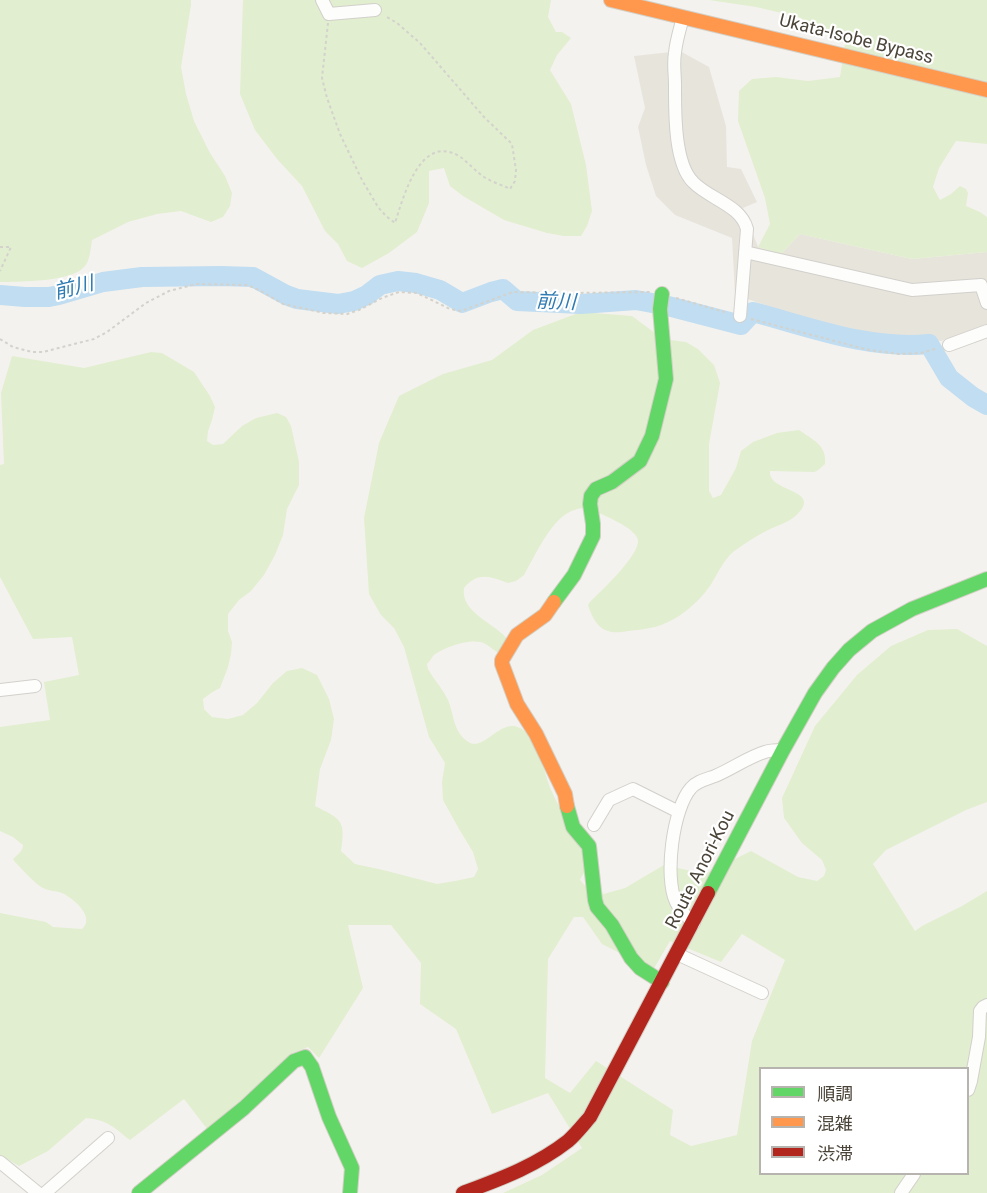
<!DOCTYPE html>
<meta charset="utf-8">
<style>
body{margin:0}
#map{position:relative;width:987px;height:1193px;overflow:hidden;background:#f4f2ee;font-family:Roboto,"Noto Sans JP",sans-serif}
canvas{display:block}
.legend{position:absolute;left:759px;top:1067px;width:210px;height:108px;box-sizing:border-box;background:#fff;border:2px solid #b7b4b0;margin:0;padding:8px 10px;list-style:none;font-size:18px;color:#4b4439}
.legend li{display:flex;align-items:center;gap:12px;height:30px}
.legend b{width:30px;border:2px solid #b7b4b0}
</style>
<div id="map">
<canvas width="987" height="1193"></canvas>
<ul class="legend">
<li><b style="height:8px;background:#63d668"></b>順調</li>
<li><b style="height:8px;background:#ff974d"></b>混雑</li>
<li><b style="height:8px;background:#b3261e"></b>渋滞</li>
</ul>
</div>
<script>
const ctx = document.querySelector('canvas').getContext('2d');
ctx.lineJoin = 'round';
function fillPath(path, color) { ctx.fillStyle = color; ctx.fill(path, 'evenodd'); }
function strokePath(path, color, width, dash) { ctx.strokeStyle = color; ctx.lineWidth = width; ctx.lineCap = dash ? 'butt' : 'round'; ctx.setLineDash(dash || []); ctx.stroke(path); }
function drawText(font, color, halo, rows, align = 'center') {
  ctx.font = font + ' Roboto,"Noto Sans JP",sans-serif'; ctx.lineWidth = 4.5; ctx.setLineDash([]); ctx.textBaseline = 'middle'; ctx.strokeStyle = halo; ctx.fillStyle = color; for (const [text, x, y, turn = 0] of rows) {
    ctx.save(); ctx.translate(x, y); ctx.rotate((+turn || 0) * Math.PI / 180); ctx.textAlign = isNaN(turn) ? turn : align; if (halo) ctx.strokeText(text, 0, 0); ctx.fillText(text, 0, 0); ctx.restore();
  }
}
fillPath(new Path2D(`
 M680 51 709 67 726 126 727 167 741 169 757 202 743 208 758 247 781 254 800 234 912 259 987 252V324L941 341 900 336 865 334 811 320 735 295 732 238 675 215 656 196 646 165 638 127 645 108 634 56Z`), '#e7e4dc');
fillPath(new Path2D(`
 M0 0H191V5L181 67 186 94 194 121 210 153 225 176 232 193 230 206 223 217 211 222 181 211 157 214 128 222 92 240C91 247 90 257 87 263 78 282 26 281 7 282H0Z
 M243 0H551L548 17 556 32H562L571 38 557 55 550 70 571 104 586 165 592 211 587 226 581 236H564L547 233 504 220 463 196 450 186 444 168 429 171V203L417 232 389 253 362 268 347 261 338 244 325 231 302 186 277 159 255 130 240 94Z
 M709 0H987V144L956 141 939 168 933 187 940 200 951 194 960 186 966 189 968 193 966 206 980 212 987 217V252L912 259 800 234 781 254 758 247 770 224 765 198 738 121 739 91 752 79 776 77 808 81 840 77 845 44 799 17 756 7Z
 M581 312 632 316 663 339 686 342 698 349 714 365 720 383 709 444V491L713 498 721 495 736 468 741 451 753 442 777 433 799 430C813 440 827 445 825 464L817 471 814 472 770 471C768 489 805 489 804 503 804 508 797 515 793 518 786 523 776 526 768 530 756 536 744 544 733 552 723 561 717 575 710 586 697 604 677 621 655 627 647 629 637 630 628 631 605 636 595 627 588 605L590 602C600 592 640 555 638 540 637 535 630 529 626 527 620 522 590 508 584 508 578 508 571 511 566 514 548 526 535 556 524 575L516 581 508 583C491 577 478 571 464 588 460 613 497 624 509 641L500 652H497C492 649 486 643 480 642 468 639 441 648 433 656 431 659 429 662 427 664L428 669C434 680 443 689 448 700 454 714 453 731 467 741 483 754 500 717 520 728 540 739 543 773 552 792 559 809 572 824 579 841 581 847 586 865 585 872 584 873 580 879 580 880L588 889 600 895 625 888 664 865 705 874 751 851 798 877 817 881 824 876 826 870 822 860 802 843 784 818 782 798 815 726 857 675 891 646 928 630 957 629 987 646V802L966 810 886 850 873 864 915 931 922 926 962 906 987 891V1193H503L542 1175 582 1148 548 1093 492 1114 456 1029 420 1004 421 963 391 925H348L363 988 319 1058 308 1047 292 1053 208 1130 184 1099 130 1140C113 1127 108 1120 86 1118L48 1151 19 1166 0 1155V913L46 922 53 927 82 929C96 917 73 898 62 893 56 891 49 891 43 888 35 884 22 869 15 862L13 859C17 855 23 851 23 845L13 837 0 831V727L50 720 44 682 79 675 72 637 33 639 0 577V465L4 464 1 393 12 356 84 368 151 352 162 353 194 372 210 396 215 407 212 420 208 431 207 441 213 445 223 444 242 426 256 418 277 413 286 417 291 426 299 462V485L287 509 283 535 275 555 264 575 251 591 239 600 228 614V631L232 642 231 654 228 667 220 688 211 693 203 699 204 709 212 717 228 719 243 715 257 703 273 683 287 671 302 668 317 675 329 699 334 719 331 740 320 769 315 806C341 819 346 820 341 851L355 864 383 870 437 884 455 881 474 877 478 869 473 852 459 829 443 800 442 782 445 763 429 737 404 647 394 628 381 615 369 594 364 518 379 443 399 396 443 374 492 360 533 330ZM574 917H583L602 944 653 970 670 941 721 962 742 934 785 960 752 1041 737 1135 691 1146 670 1135 673 1110 596 1061 570 1093 545 1078 548 959ZM760 1068H968V1174H760Z`), '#e1eecf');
strokePath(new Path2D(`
 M0 295 25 297H49L59 295 103 282 142 277 221 276 253 277 286 295 297 299 338 304 354 301 367 295 380 285 398 281 416 283 440 290 462 303 491 292 503 289 517 301 581 304 636 300 668 306 741 325 753 312C810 327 869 350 929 344L949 378 973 397 987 405`), '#c0ddf1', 20);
const street = new Path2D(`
 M322 0 329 14 375 10
 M683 17C680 29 676 41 675 53 673 63 675 74 675 85 675 111 674 163 693 182 709 199 741 205 747 229L740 316
 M745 252 912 290 981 285 987 303
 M949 345 987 331
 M0 690 35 686
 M594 825 609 800 633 789 679 812
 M694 923C687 917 679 910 676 902 664 877 673 808 691 788 697 781 707 779 715 776 732 769 748 757 765 752 770 750 777 750 783 750
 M677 954 762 993
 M968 1090 971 1081 979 1037 980 1011 983 1007 987 1005
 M0 1162 38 1193
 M45 1193 108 1138
 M901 1193 914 1174`);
const fast = new Path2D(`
 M554 602 574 575 593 536V524L590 504 591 496 596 489 612 482 640 461 652 436 666 379 660 309 662 294
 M567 806 573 827 589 846 595 900 597 907 612 925 631 958 640 968 662 982
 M708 893 783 750 815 693 833 668 849 650 872 631 912 609 987 579
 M139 1193 244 1108 294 1061 305 1057 312 1067 329 1117 352 1168 350 1193`);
const slow = new Path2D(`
 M611 0 987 90
 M554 602 545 615 517 635 502 660V664L517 704 536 734 565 794 567 806`);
const jam = new Path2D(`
 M463 1193C500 1179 536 1166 568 1141 576 1134 583 1125 590 1117L708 893`);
strokePath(street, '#d2d0cb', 14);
strokePath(fast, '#d3cfc5', 16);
strokePath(slow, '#d3cfc5', 16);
strokePath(jam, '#d3cfc5', 16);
strokePath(new Path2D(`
 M328 23 322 78 327 98 340 134 362 180 378 207 386 216 395 223C403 198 420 133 459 156 468 162 475 171 484 177 492 182 502 185 510 189L515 181 516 170 512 144 484 117 420 43 397 23 385 16
 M0 247H11L0 271
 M676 298 728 313
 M751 319 869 350 899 354 921 353 938 348
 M0 339 13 347 32 352H43L94 339 107 332 146 303 169 291 196 284 247 285 259 290 283 304 324 313 347 314 359 310 382 298 399 292 417 293 450 309 461 311 513 292 571 293 650 292`), '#d3d2cc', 2, [3, 3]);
strokePath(street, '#fdfdfc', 12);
strokePath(fast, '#63d668', 14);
strokePath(slow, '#ff974d', 14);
strokePath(jam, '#b3261e', 14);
drawText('18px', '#4b4439', '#fff', [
 ["Ukata-Isobe Bypass",856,40,14],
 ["Route Anori-Kou",701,870,-63]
]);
drawText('italic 20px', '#2e7ab2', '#fff', [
 ["前川",74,289,-14],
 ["前川",556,303,2]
]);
</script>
